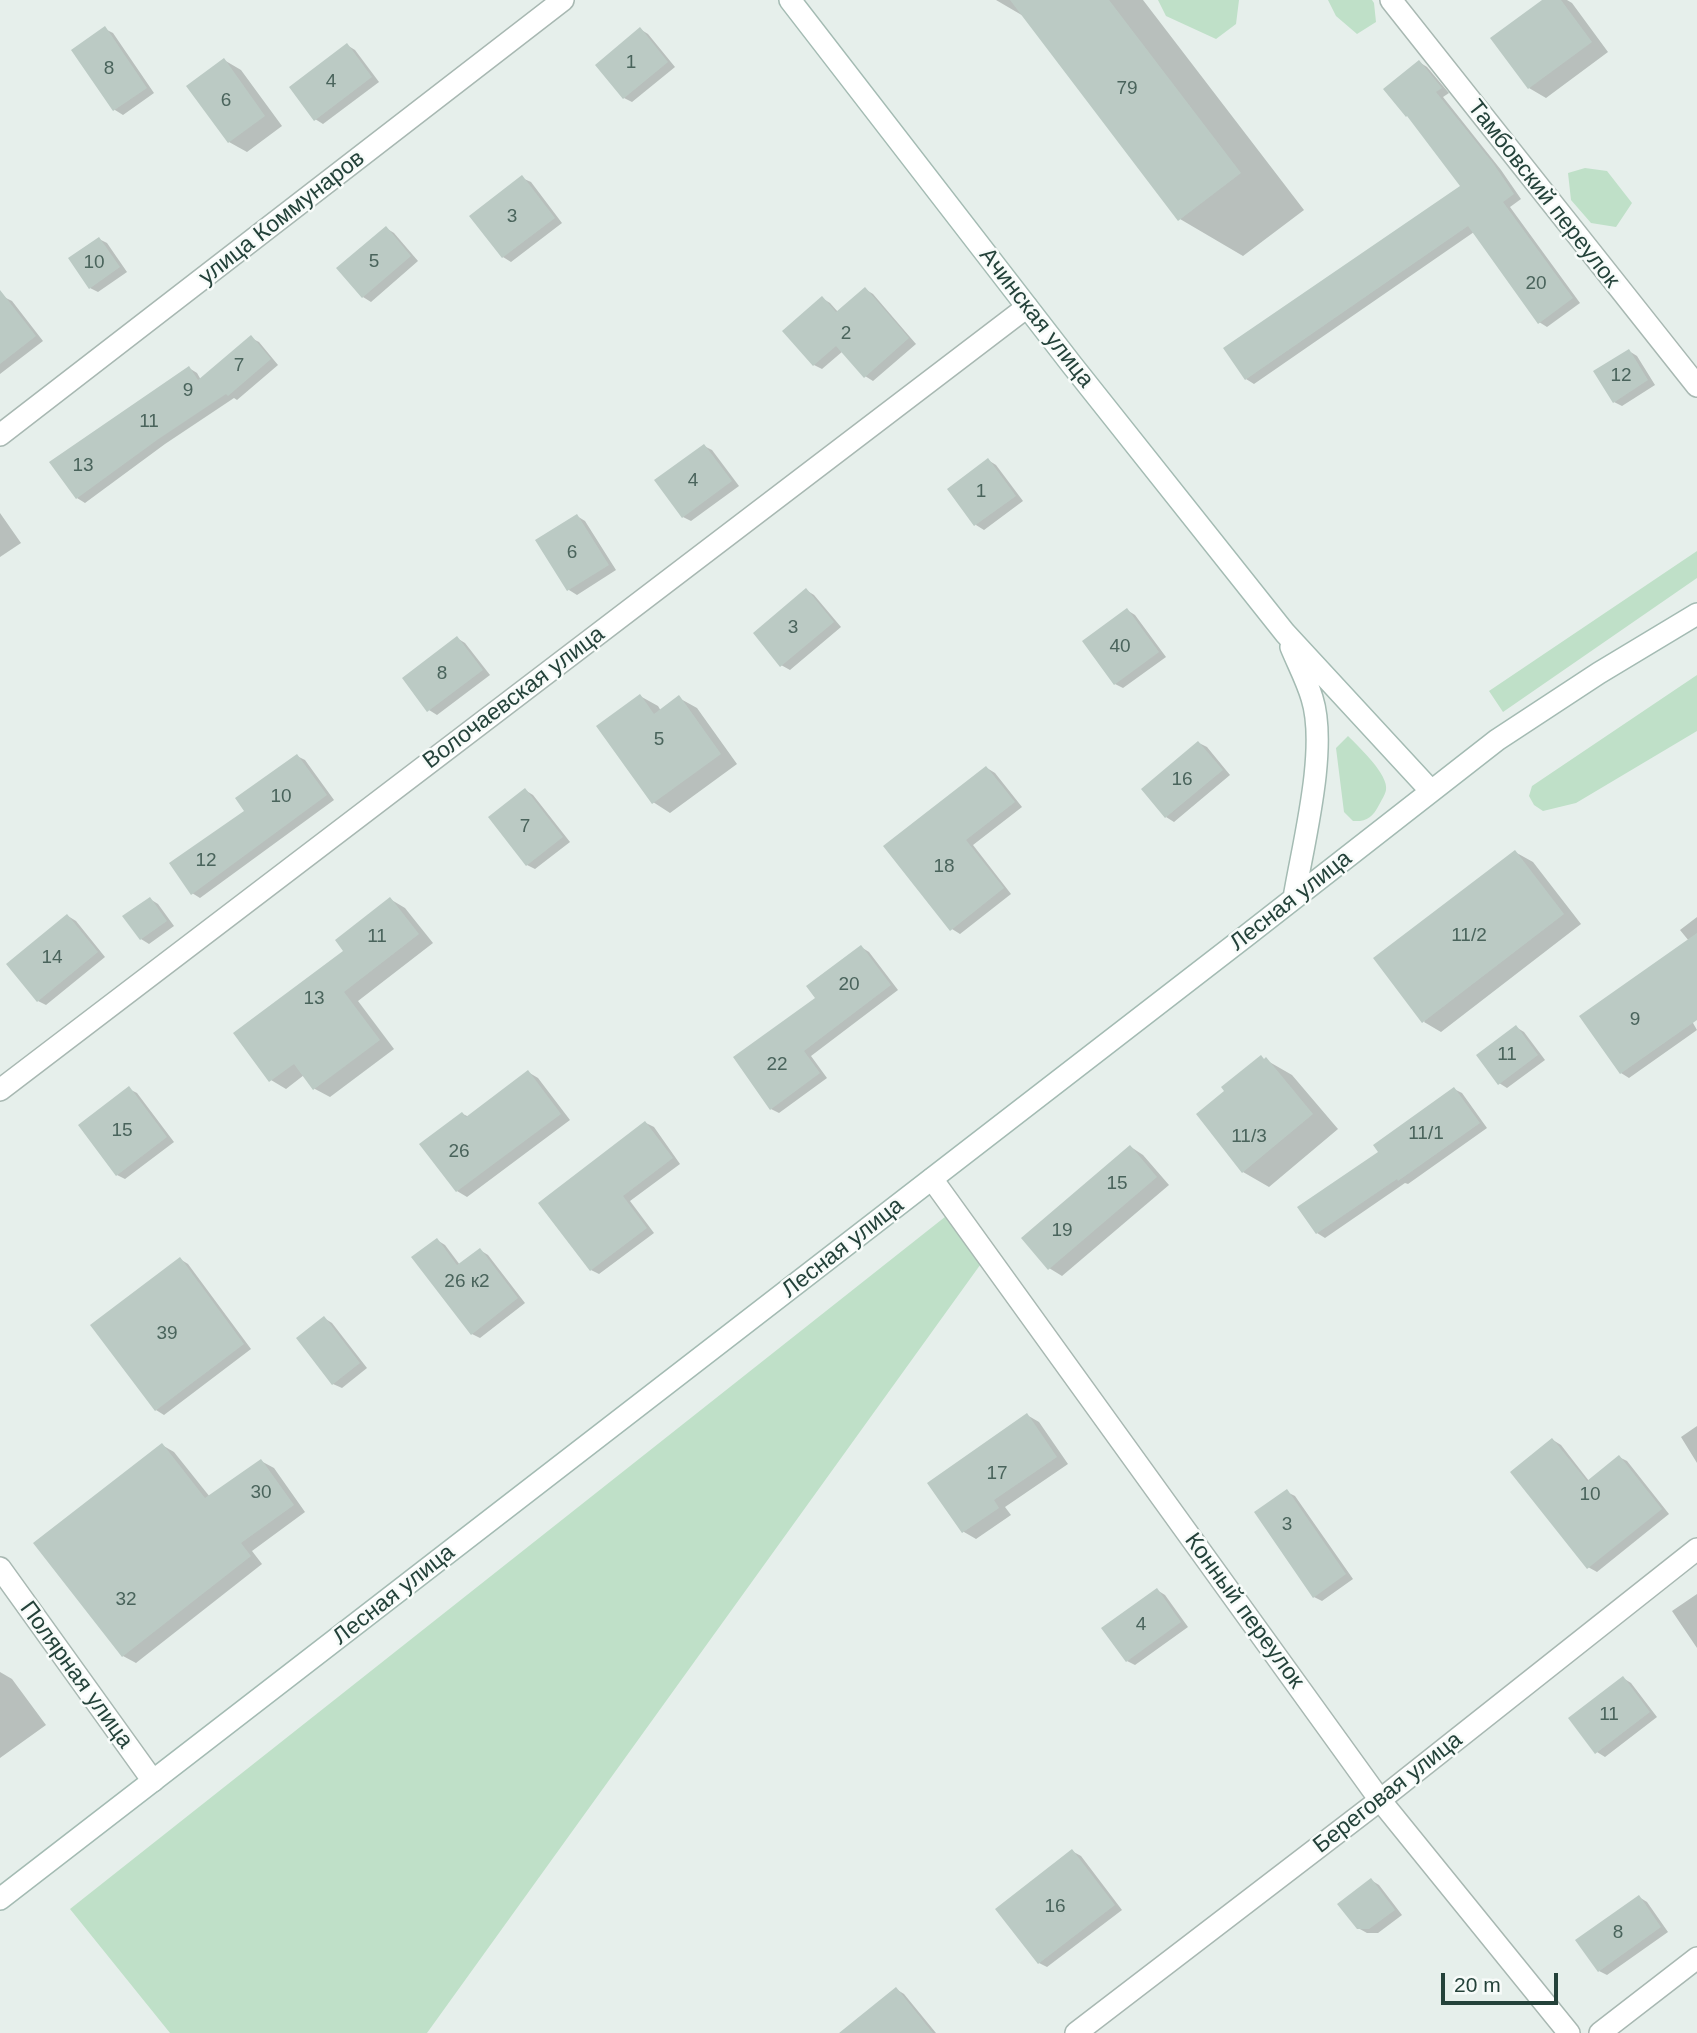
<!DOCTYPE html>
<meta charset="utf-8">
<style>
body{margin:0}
#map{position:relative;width:1697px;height:2033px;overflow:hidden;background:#e6efeb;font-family:Arial,sans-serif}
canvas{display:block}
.scale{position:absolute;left:1441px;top:1973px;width:117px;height:32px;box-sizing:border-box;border:4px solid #24423a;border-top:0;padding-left:9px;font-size:21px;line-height:24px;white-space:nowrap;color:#24423a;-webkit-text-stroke:5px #f7fbf9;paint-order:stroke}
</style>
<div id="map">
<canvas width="1697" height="2033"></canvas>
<div class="scale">20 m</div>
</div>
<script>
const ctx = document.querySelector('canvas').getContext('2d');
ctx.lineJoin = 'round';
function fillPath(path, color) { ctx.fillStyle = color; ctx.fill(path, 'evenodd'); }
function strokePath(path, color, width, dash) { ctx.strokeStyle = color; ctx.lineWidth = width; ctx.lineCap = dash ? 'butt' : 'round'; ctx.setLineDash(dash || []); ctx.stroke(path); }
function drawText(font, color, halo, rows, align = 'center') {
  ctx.font = font + ' Arial,sans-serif'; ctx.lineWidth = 5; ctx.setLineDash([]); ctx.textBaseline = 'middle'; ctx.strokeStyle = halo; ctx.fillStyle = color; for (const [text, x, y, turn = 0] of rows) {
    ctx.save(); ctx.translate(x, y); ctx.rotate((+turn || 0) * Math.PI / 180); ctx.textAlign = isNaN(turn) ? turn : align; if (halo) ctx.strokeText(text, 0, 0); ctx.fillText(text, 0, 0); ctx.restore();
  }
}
fillPath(new Path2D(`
 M1158 0H1239L1236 24 1216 39 1166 16Z
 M1328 0H1372L1374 3 1376 22 1357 34 1336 16Z
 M1585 168 1607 171 1632 203 1616 227 1591 223 1571 200 1568 173Z
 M1697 551V578L1503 712 1489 691Z
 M1697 675V731L1576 803 1543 811 1534 805 1529 796 1532 786Z
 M1348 736C1359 747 1389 775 1386 790 1385 795 1381 801 1379 805 1373 817 1366 822 1353 821L1344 812 1336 748Z
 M955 1209 988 1254 427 2033H170L70 1909Z`), '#bfe0c8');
fillPath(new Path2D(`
 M996 0H1143L1304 210 1243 256 1180 219 1025 17Z
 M1545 0H1567L1572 3 1608 52 1546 98 1529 88Z
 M105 29 113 33 154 93 123 115 115 110 74 50Z
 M640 29 648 34 675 67 632 102 624 98Z
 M347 45 355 50 379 82 323 124 315 119Z
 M224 60 241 70 282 126 247 152 229 142Z
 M1419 62 1427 67 1449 93 1443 97 1501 170 1521 199 1510 207 1580 303 1547 327 1539 322 1474 232 1254 384 1246 379 1463 186 1412 119Z
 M522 178 531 182 562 223 511 262 503 257Z
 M386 228 394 233 418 261 371 302 363 297Z
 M99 239 107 243 127 272 98 292 90 288Z
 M865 289 873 294 916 344 873 381 865 376 843 351 822 369 814 365 822 298 830 303 838 312Z
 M4 297 12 301 43 341 0 374V300Z
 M251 338 259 342 278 365 237 400 234 398 165 444 85 503 77 498 189 368 197 373 201 380Z
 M1629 351 1637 356 1655 385 1622 406 1614 402Z
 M704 446 712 450 739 486 691 521 683 517Z
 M988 460 996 465 1023 501 984 530 976 525Z
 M0 513 21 543 0 557Z
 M577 516 585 521 616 570 577 595 569 590Z
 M806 590 814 595 841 627 790 670 781 665Z
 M1127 610 1135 615 1166 657 1123 688 1115 684Z
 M457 638 465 643 490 675 437 715 429 710Z
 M640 696 658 706 661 711 679 698 697 708 737 764 670 813 653 802Z
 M1199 743 1207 747 1230 775 1174 822 1166 817Z
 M297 756 305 760 334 800 200 898 192 893 247 811Z
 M987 768 995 773 1022 807 973 845 1011 894 960 934 952 929 886 846Z
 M525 790 533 795 570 842 535 869 527 865Z
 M1515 852 1533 862 1581 924 1441 1032 1424 1022Z
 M150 899 158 904 174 926 149 944 141 939Z
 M390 899 405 908 433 943 358 1001 394 1049 330 1097 315 1089 304 1075 286 1089 271 1080 346 951Z
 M68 916 76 921 105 957 46 1005 38 1001Z
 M1697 917V1010L1689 1016 1697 1030 1629 1078 1621 1073 1689 941 1680 930Z
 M861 947 869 952 898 990 811 1056 827 1078 779 1113 771 1109 818 998Z
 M1516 1027 1524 1032 1545 1060 1507 1088 1499 1083Z
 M1266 1060 1292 1075 1338 1129 1269 1187 1243 1172Z
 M528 1072 538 1078 570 1120 467 1197 457 1191 463 1114 469 1117Z
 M129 1089 137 1093 174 1142 125 1179 117 1175Z
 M1454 1089 1462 1093 1487 1128 1408 1184 1405 1183 1325 1238 1317 1233 1380 1153Z
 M646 1123 654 1127 680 1164 630 1201 654 1233 599 1274 591 1270Z
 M1131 1147 1143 1155 1169 1185 1062 1276 1049 1268Z
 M437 1240 445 1245 460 1265 480 1250 488 1255 525 1303 480 1338 472 1334Z
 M180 1259 188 1264 251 1349 164 1415 156 1410Z
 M324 1318 332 1323 367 1368 342 1388 333 1384Z
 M1027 1415 1039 1422 1068 1464 1005 1507 1011 1515 976 1539 964 1532 930 1483Z
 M1697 1426V1463L1681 1437Z
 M1553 1440 1561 1445 1589 1481 1619 1457 1627 1461 1669 1514 1597 1572 1588 1567Z
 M162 1445 174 1452 210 1497 261 1461 274 1468 305 1512 252 1551 262 1564 136 1663 123 1656 36 1543Z
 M1287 1492 1295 1496 1353 1579 1322 1601 1314 1597Z
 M1157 1590 1165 1595 1188 1627 1135 1665 1127 1661Z
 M1697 1594V1648L1672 1611Z
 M0 1672 12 1679 46 1725 0 1758Z
 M1623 1678 1631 1683 1657 1717 1605 1757 1597 1752Z
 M1072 1851 1081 1856 1122 1910 1047 1967 1039 1963Z
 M1371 1880 1379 1885 1402 1915 1378 1933H1367L1358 1928Z
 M1639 1897 1647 1902 1668 1932 1607 1975 1599 1971Z
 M896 1989 904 1994 936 2033H852Z`), '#0003');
fillPath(new Path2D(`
 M1010 0H1109L1241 173 1178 221Z
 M1542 0H1561L1592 42 1528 89 1490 38Z
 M105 26 147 88 113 111 71 50Z
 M640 27 668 62 623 99 595 65Z
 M347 43 372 77 314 121 289 87Z
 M224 58 265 116 228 143 186 86Z
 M1419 60 1442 88 1436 92 1493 163 1514 194 1503 202 1573 298 1538 324 1468 226 1245 380 1223 348 1460 186 1407 116 1406 117 1383 89Z
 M522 175 555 218 502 258 469 216Z
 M386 226 411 256 362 298 336 268Z
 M99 237 120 267 89 289 68 258Z
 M865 287 909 338 864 378 836 346 813 366 782 331 822 296 836 312Z
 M0 290 36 336 0 364Z
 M251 335 271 359 228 396 226 394 157 440 76 499 49 462 189 366 198 380Z
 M1629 349 1648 380 1613 403 1593 371Z
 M704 444 732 481 682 518 654 480Z
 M988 458 1016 496 974 526 947 489Z
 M577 514 609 565 567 591 535 540Z
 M806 588 834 622 780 667 753 633Z
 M1127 608 1159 652 1114 685 1082 641Z
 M457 636 483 670 427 712 402 678Z
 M640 694 654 714 679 695 721 754 652 804 596 726Z
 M1198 741 1223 770 1165 818 1141 789Z
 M297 754 327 795 191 895 169 863 244 811 235 798Z
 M986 766 1015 802 966 840 1004 888 950 931 883 846Z
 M525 788 563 837 526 866 488 817Z
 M1515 850 1564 914 1422 1023 1373 958Z
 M150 897 167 921 140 940 122 916Z
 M390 897 419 934 344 992 380 1040 313 1090 294 1064 269 1082 233 1033 343 951 335 940Z
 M67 914 98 952 37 1002 6 964Z
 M1697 933V1020L1620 1074 1579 1016Z
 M861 945 891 985 804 1051 820 1073 770 1110 733 1057 815 998 806 986Z
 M1516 1025 1538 1055 1498 1085 1476 1055Z
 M1261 1055 1264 1059 1266 1057 1313 1114 1242 1173 1196 1114 1224 1091 1221 1087Z
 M528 1070 561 1114 456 1192 419 1144 462 1112 466 1117Z
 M129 1086 167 1137 116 1176 78 1125Z
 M1454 1087 1480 1123 1398 1181 1397 1179 1316 1234 1297 1207 1378 1152 1373 1145Z
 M645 1121 673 1158 623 1196 647 1228 590 1271 538 1203Z
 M1130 1145 1157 1177 1048 1270 1021 1238Z
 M437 1238 457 1265 480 1248 518 1298 471 1335 411 1257Z
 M180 1257 244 1344 155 1411 90 1325Z
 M324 1316 360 1363 332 1385 296 1338Z
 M1027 1413 1057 1457 994 1500 999 1508 962 1533 927 1483Z
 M1552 1438 1587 1481 1619 1455 1662 1509 1587 1569 1510 1472Z
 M162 1443 205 1498 261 1459 294 1505 241 1543 251 1556 122 1657 33 1543Z
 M1287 1489 1346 1574 1313 1598 1254 1512Z
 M1157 1588 1181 1622 1126 1662 1101 1628Z
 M1623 1676 1650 1712 1595 1754 1568 1718Z
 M1072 1849 1115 1905 1038 1964 995 1909Z
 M1371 1878 1395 1910 1369 1929H1357L1337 1904Z
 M1639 1895 1661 1927 1598 1972 1575 1940Z
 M896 1987 933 2033H839Z`), '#bbcac4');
const street = new Path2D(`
 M1391 0 1697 386
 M0 435 563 0
 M0 1090 1027 307
 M932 1179 1380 1800 1569 2033
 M0 1568 153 1781
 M1076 2033 1380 1800 1697 1549
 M1600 2033 1697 1958`);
const secondary = new Path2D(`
 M790 0 1072 365 1285 633 1431 791
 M1291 647C1298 664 1307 681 1312 698 1328 749 1303 844 1294 898
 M0 1899 1246 936 1497 740 1599 673 1697 614`);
strokePath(street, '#a8b8b2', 24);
strokePath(secondary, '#a4bbb3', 24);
strokePath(street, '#fff', 21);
strokePath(secondary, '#fff', 21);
drawText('19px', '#4a645c', null, [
 ["1",631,63],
 ["8",109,69],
 ["4",331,82],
 ["79",1127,89],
 ["6",226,101],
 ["3",512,217],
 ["5",374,262],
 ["10",94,263],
 ["20",1536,284],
 ["2",846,334],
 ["7",239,366],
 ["12",1621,376],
 ["9",188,391],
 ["11",149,422],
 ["13",83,466],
 ["4",693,481],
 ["1",981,492],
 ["6",572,553],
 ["3",793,628],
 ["40",1120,647],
 ["8",442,674],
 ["5",659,740],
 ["16",1182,780],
 ["10",281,797],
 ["7",525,827],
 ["12",206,861],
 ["18",944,867],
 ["11/2",1469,936],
 ["11",377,937],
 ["14",52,958],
 ["20",849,985],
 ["13",314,999],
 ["9",1635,1020],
 ["11",1507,1055],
 ["22",777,1065],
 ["15",122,1131],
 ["11/1",1426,1134],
 ["11/3",1249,1137],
 ["26",459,1152],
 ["15",1117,1184],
 ["19",1062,1231],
 ["26 к2",467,1282],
 ["39",167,1334],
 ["17",997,1474],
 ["30",261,1493],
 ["10",1590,1495],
 ["3",1287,1525],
 ["32",126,1600],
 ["4",1141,1625],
 ["11",1609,1715],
 ["16",1055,1907],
 ["8",1618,1933]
]);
drawText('23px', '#24423a', '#f7fbf9', [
 ["Тамбовский переулок",1543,194,52],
 ["улица Коммунаров",282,218,-38],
 ["Ачинская улица",1036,318,52],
 ["Волочаевская улица",514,698,-37],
 ["Лесная улица",1291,901,-38],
 ["Лесная улица",843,1248,-38],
 ["Лесная улица",394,1595,-38],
 ["Конный переулок",1244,1611,54],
 ["Полярная улица",76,1675,54],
 ["Береговая улица",1388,1793,-38]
]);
</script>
